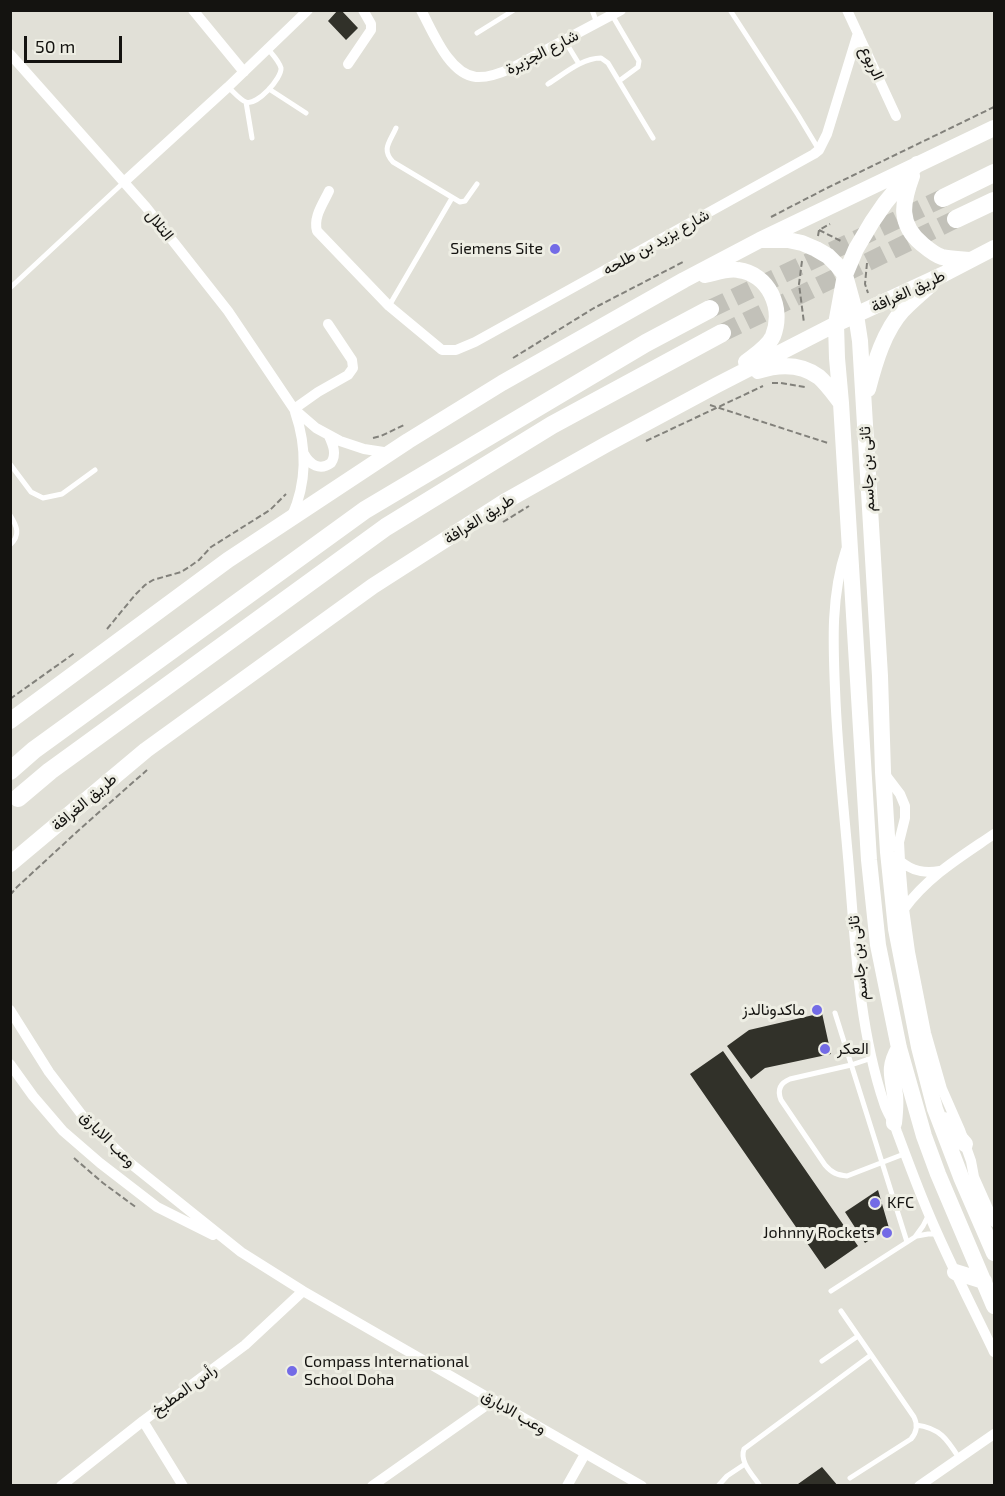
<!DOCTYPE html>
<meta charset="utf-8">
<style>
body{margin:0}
#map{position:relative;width:1005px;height:1496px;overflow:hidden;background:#e1e0d7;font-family:"Exo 2",sans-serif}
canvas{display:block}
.frame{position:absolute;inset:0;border:12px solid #141310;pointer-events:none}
.scale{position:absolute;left:24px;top:36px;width:98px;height:27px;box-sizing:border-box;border:3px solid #141310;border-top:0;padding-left:8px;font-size:18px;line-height:21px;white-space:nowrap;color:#141310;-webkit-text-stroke:4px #eeeee4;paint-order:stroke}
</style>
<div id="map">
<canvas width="1005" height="1496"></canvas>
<div class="frame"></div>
<div class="scale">50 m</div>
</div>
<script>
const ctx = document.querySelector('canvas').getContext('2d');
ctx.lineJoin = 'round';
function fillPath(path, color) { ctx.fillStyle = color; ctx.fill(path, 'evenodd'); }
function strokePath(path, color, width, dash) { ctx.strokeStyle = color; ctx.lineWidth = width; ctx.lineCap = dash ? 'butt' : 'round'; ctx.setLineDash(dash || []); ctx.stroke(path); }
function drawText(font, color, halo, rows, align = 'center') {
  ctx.font = font + ' "Exo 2",Vazirmatn,sans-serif'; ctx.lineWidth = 6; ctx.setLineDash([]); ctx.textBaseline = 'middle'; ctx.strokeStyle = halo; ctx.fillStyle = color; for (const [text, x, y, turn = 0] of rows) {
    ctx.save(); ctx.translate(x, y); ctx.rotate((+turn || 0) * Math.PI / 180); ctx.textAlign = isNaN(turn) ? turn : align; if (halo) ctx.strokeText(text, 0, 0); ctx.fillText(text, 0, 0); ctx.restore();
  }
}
fillPath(new Path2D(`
 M338 10H341L358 28 346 40 328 21Z
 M822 1013 831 1054 765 1068 751 1079 727 1046 749 1030Z
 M723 1051 858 1246 825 1269 690 1074Z
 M878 1190 889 1228 865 1243 845 1212Z
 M822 1467 838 1486H800L798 1484Z`), '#313129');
strokePath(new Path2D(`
 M710 309 943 198
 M722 333 956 219`), '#c2c1b9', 18, [18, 9]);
strokePath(new Path2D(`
 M771 217 827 188 994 107
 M819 230 843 242
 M818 236 819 230 830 224
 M802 261 799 284 804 323
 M867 263 865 284 868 293
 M513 358 594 308 683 262
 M772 383H781L805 387
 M710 405 828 443
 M373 438 381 436 406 424
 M646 441 763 386
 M503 522 529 506
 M107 629 135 595 145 585 153 580 181 572 189 567 199 560 211 547 270 510 286 494
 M10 699 76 652
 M10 895 17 887 80 829 147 770
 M74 1158 103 1183 137 1208`), '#82817b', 2, [6, 3]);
strokePath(new Path2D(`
 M592 10 597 23
 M730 10 798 115 819 150
 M612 15 639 61 638 67 619 81
 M477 33 514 10
 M565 41 579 64
 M548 84C564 74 582 58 601 58L608 63 653 138
 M228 87C233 91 240 100 246 102 257 106 282 78 281 68 279 61 273 55 268 49
 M269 89 306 113
 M246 102 252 138
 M396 128C390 142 381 149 393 162L460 202 465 201 477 184
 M10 288 123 183
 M389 306 452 198
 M10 464 31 492 43 498 62 494 95 470
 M10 515C17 526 21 535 10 545
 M835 1013 907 1242
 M872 1058 851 1065 790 1079C780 1083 777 1090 781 1100L825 1165C832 1173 837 1175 847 1176L904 1154
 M917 1236 928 1234H937
 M831 1291 915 1237 923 1226 929 1214
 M841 1311 914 1417C918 1425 917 1432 911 1439L850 1478
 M822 1361 858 1336
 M916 1425C940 1428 947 1439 959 1458
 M718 1486 727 1476 745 1464
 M760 1486C753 1475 739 1462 744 1449L871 1355`), '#fff', 5);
strokePath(new Path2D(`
 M193 10 244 72
 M421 10C433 32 449 74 476 77 488 78 501 73 512 68L621 10
 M847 10 896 116
 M10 54 146 207 228 311 294 409 316 428 340 441 364 449 390 453
 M348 64 371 30V24L363 10
 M125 181 228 87 308 10
 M329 191C323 204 313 217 317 231L389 306 442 350H456L475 342 814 154 819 150 827 134 858 33
 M294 409 318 392 348 375 353 368 352 360 328 324
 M304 454C310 465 320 471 331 463 337 454 333 445 329 436
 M292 516C307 482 307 447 295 412
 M846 550C831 595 833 642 835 689 837 745 843 801 848 857 855 937 858 1026 884 1103 887 1113 894 1122 897 1132 907 1159 917 1186 928 1212 948 1260 972 1306 994 1352
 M884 773 900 794 905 806V818L899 842 900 861 904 909 910 952 926 1033 942 1089 960 1130 971 1161 974 1177 994 1222
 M900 861C912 871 924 874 940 871
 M904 909C928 876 962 856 994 834
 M10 1010 49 1072 85 1119 130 1163 241 1252 303 1291 642 1486
 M10 1064 33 1096 63 1131 100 1163 157 1207 213 1235
 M143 1421 183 1486
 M61 1486 143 1421 245 1345 303 1291
 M372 1486 494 1400
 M567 1486 585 1454
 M919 1486 994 1434`), '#fff', 10);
strokePath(new Path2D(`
 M917 164 885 203 872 222 856 249 845 275 836 324 837 358 841 403 869 860 878 945 899 1048 924 1136 938 1174 994 1306
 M912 176C902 203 898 224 922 244 928 249 935 255 942 257 950 259 961 259 970 260
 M763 240H788L802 243 816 249 828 256 837 265 845 275 856 315 860 341 880 676 883 772 888 852 896 929 919 1047 935 1109 961 1177 994 1253
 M705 275C715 273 728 268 738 270 769 274 784 308 773 336 768 347 755 355 746 362
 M758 371C779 364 800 363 819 377 827 384 834 394 841 403
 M868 389C875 362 884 331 903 310 911 302 920 294 928 287
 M10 721 228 560 408 441 502 383 684 280 760 240 994 128
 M10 864 146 750 373 586 504 502 607 444 717 385 836 324 944 274 994 248
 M944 1120 965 1144
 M894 1123C895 1114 896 1104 895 1095 892 1075 888 1067 899 1048
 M955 1272 984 1281`), '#fff', 16);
strokePath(new Path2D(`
 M943 198 994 173
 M956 219 994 201
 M10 771 34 750 365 510 646 343 710 309
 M18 798 50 771 386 527 552 425 722 333`), '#fff', 18);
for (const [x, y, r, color] of [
 [555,249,6,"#736be6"],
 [817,1010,6,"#736be6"],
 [825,1049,6,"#736be6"],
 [875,1203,6,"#736be6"],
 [887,1233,6,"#736be6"],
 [292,1371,6,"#736be6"]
]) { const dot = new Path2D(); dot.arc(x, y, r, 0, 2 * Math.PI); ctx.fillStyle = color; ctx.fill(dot); strokePath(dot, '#eeeee4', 2); }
drawText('16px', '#141310', '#eeeee4', [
 ["شارع الجزيرة",542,52,-27],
 ["الربوع",872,63,65],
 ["التلال",160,225,52],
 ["شارع يزيد بن طلحه",656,242,-29],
 ["طريق الغرافة",908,291,-25],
 ["ثانى بن جاسم",867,469,-93],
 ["طريق الغرافة",479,519,-32],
 ["طريق الغرافة",84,802,-40],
 ["ثانى بن جاسم",858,958,-96],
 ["وعب الابارق",108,1139,45],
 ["رأس المطبخ",184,1390,-36],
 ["وعب الابارق",514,1412,30]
]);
drawText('16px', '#141310', '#eeeee4', [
 ["Siemens Site",543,249],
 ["ماكدونالدز",805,1010],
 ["العكر",837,1049,"left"],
 ["KFC",887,1203,"left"],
 ["Johnny Rockets",875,1233],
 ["Compass International",304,1362,"left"],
 ["School Doha",304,1380,"left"]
], 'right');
</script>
